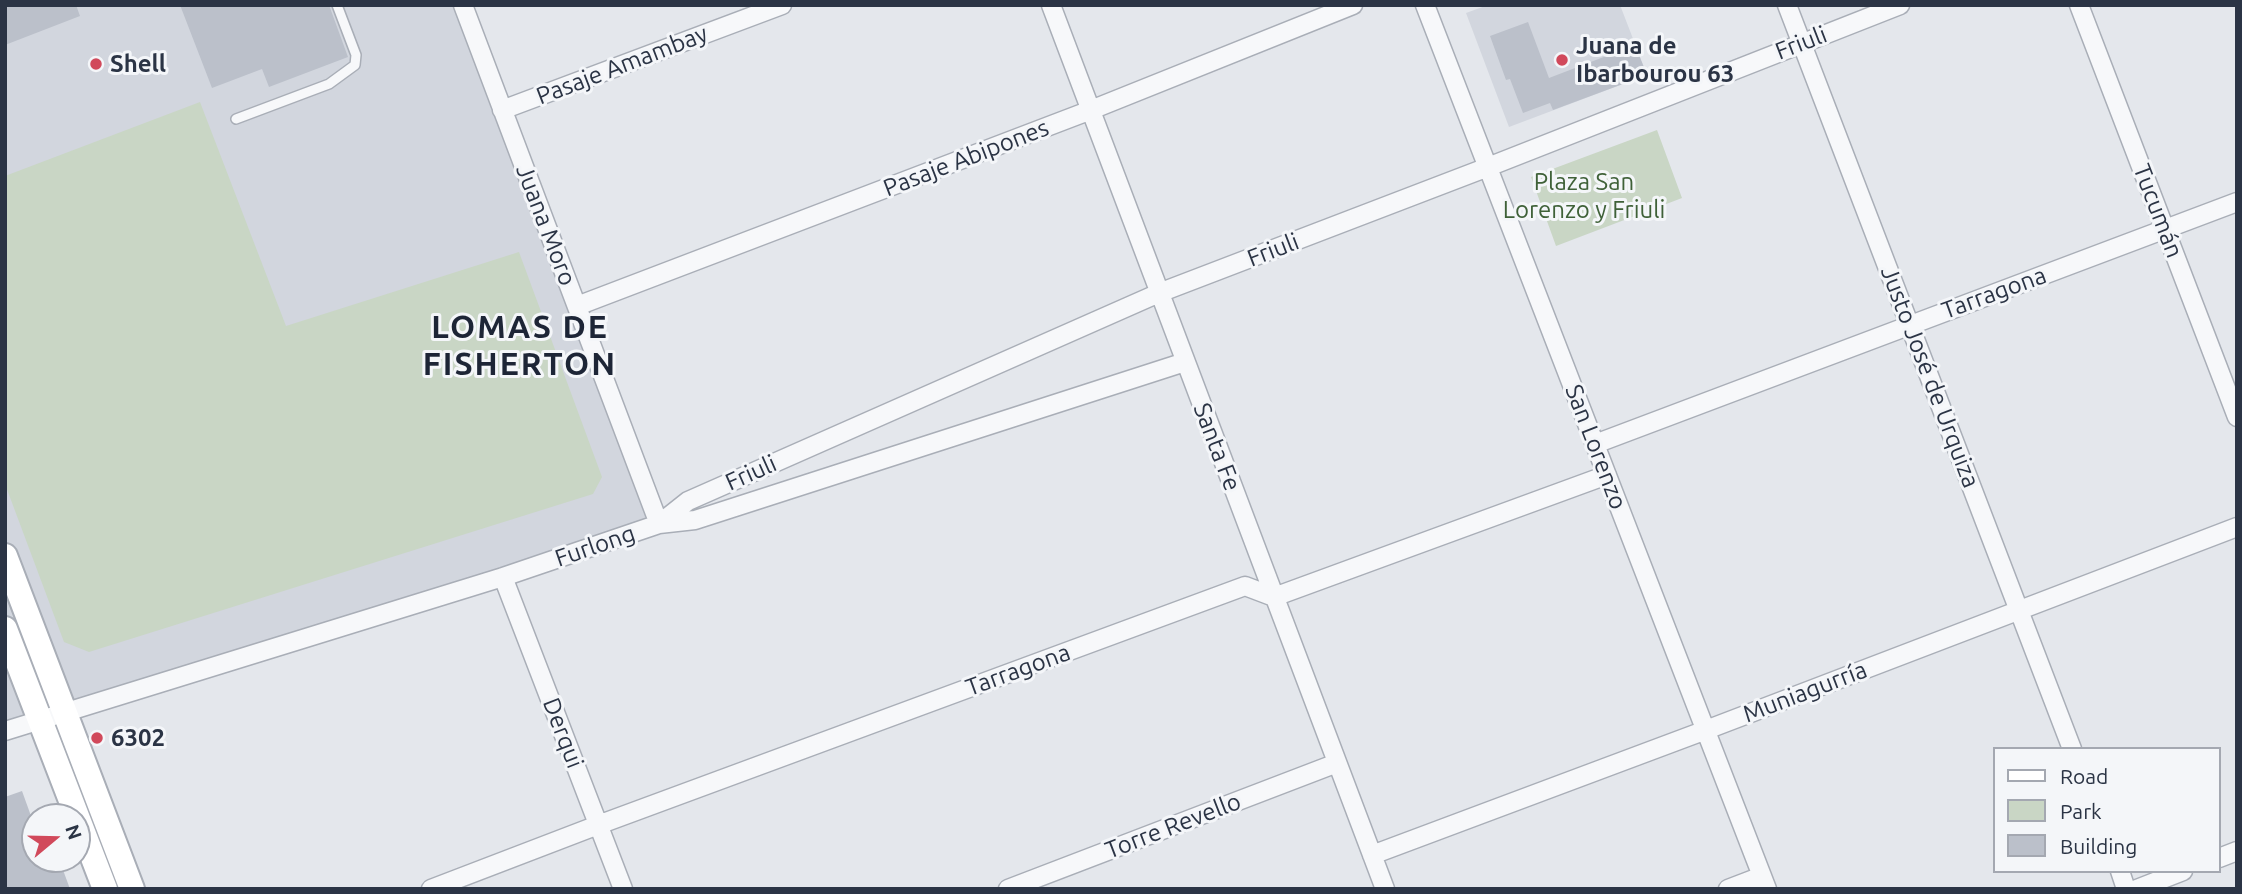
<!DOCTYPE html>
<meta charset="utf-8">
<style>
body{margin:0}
#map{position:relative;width:2242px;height:894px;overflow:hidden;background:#e4e7ec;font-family:Ubuntu,sans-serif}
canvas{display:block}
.frame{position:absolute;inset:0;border:7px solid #2b3445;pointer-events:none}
.legend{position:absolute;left:1993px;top:747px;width:228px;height:126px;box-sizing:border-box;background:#f4f6f9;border:2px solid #a4a8b1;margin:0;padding:9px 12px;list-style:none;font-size:21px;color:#2b3445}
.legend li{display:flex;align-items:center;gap:14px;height:35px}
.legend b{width:35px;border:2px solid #a4a8b1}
.north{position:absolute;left:21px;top:803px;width:70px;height:70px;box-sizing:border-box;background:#f4f6f9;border:2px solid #a4a8b1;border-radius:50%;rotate:71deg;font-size:19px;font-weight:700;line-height:28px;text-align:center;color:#2b3445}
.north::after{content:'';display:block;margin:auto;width:24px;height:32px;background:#d1495b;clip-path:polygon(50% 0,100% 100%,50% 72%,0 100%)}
</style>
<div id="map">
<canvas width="2242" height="894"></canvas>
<div class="frame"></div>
<ul class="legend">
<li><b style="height:9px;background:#fff"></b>Road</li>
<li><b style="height:19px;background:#c9d6c5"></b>Park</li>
<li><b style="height:19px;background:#bbc0ca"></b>Building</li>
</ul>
<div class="north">N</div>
</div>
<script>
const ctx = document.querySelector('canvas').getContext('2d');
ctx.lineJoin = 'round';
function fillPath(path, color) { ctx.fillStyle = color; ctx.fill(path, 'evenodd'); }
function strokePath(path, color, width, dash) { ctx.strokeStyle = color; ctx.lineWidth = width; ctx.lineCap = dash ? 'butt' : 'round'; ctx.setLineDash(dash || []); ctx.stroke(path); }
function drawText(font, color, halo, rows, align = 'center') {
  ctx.font = font + ' Ubuntu,sans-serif'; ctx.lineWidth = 6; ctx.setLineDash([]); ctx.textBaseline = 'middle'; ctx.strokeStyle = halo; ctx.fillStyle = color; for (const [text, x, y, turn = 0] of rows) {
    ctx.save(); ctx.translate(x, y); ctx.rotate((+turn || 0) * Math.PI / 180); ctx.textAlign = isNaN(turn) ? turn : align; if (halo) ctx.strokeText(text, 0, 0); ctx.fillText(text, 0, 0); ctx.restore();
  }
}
fillPath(new Path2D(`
 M5 5H463L659 524 5 731Z
 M1488 5H1620L1647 75 1509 127 1466 13Z`), '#d2d6de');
fillPath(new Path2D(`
 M200 102 286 326 519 252 602 477 593 494 89 652 64 642 5 484V176Z
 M1657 130 1682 198 1556 246 1531 177Z`), '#c9d6c5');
fillPath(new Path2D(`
 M13 5H76L80 16 5 45V8Z
 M180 5H329L348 57 269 87 262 69 212 88Z
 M1528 22 1549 78 1635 45 1647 75 1553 110 1550 103 1523 113 1510 79 1506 80 1490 36Z
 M22 791 35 827V859H59L70 889H5V797Z`), '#bbc0ca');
const service = new Path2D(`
 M236 119 329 84 355 65 356 55 337 5`);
const minor = new Path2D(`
 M463 5 659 524
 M1051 5 1385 889
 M1425 5 1767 889
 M1787 5 2072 749
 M2079 5 2237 417
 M502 110 782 5
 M577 306 1091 110 1353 5
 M1595 444 2237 202
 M659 524 688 501 1159 293 1488 167 1900 5
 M503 577 623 889
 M5 731 503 577 659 524 695 520 1185 362
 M1372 855 1706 730 2237 527
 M2219 858 2237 851
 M2120 871 2126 889
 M431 889 598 825 1245 586 1274 597 1607 475
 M1008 889 1337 763
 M1728 889 1762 876
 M2137 889 2183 871`);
const secondary = new Path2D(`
 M5 556 132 889
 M5 629 105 889`);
strokePath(service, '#a9aeb7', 12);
strokePath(minor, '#a9aeb7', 21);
strokePath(secondary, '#a9aeb7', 28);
strokePath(service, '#f7f8fa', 9);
strokePath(minor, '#f7f8fa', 18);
strokePath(secondary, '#fff', 24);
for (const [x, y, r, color] of [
 [1562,60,7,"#d1495b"],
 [96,64,7,"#d1495b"],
 [97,738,7,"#d1495b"]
]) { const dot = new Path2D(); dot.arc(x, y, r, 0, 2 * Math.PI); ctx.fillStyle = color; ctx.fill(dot); strokePath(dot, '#f4f6f9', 2.5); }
drawText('24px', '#2b3445', '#f4f6f9', [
 ["Friuli",1801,43,-21],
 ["Pasaje Amambay",622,65,-21],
 ["Pasaje Abipones",966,158,-21],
 ["Tucumán",2158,211,69],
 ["Juana Moro",546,225,69],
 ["Friuli",1273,250,-21],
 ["Tarragona",1994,293,-20],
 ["Justo José de Urquiza",1930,377,69],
 ["Santa Fe",1217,447,69],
 ["San Lorenzo",1596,447,69],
 ["Friuli",751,473,-24],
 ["Furlong",595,546,-19],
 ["Tarragona",1018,670,-20],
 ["Muniagurría",1805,692,-21],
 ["Derqui",563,733,69],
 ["Torre Revello",1173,826,-21]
]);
drawText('bold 24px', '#2b3445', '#f4f6f9', [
 ["Juana de",1576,46],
 ["Ibarbourou 63",1576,74],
 ["Shell",110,64],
 ["6302",111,738]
], 'left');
drawText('24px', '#3f6138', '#f4f6f9', [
 ["Plaza San",1584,182],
 ["Lorenzo y Friuli",1584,210]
]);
ctx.letterSpacing = '2px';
drawText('bold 32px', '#1d2536', '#f4f6f9', [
 ["LOMAS DE",520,327],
 ["FISHERTON",520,364]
]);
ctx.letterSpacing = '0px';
</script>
